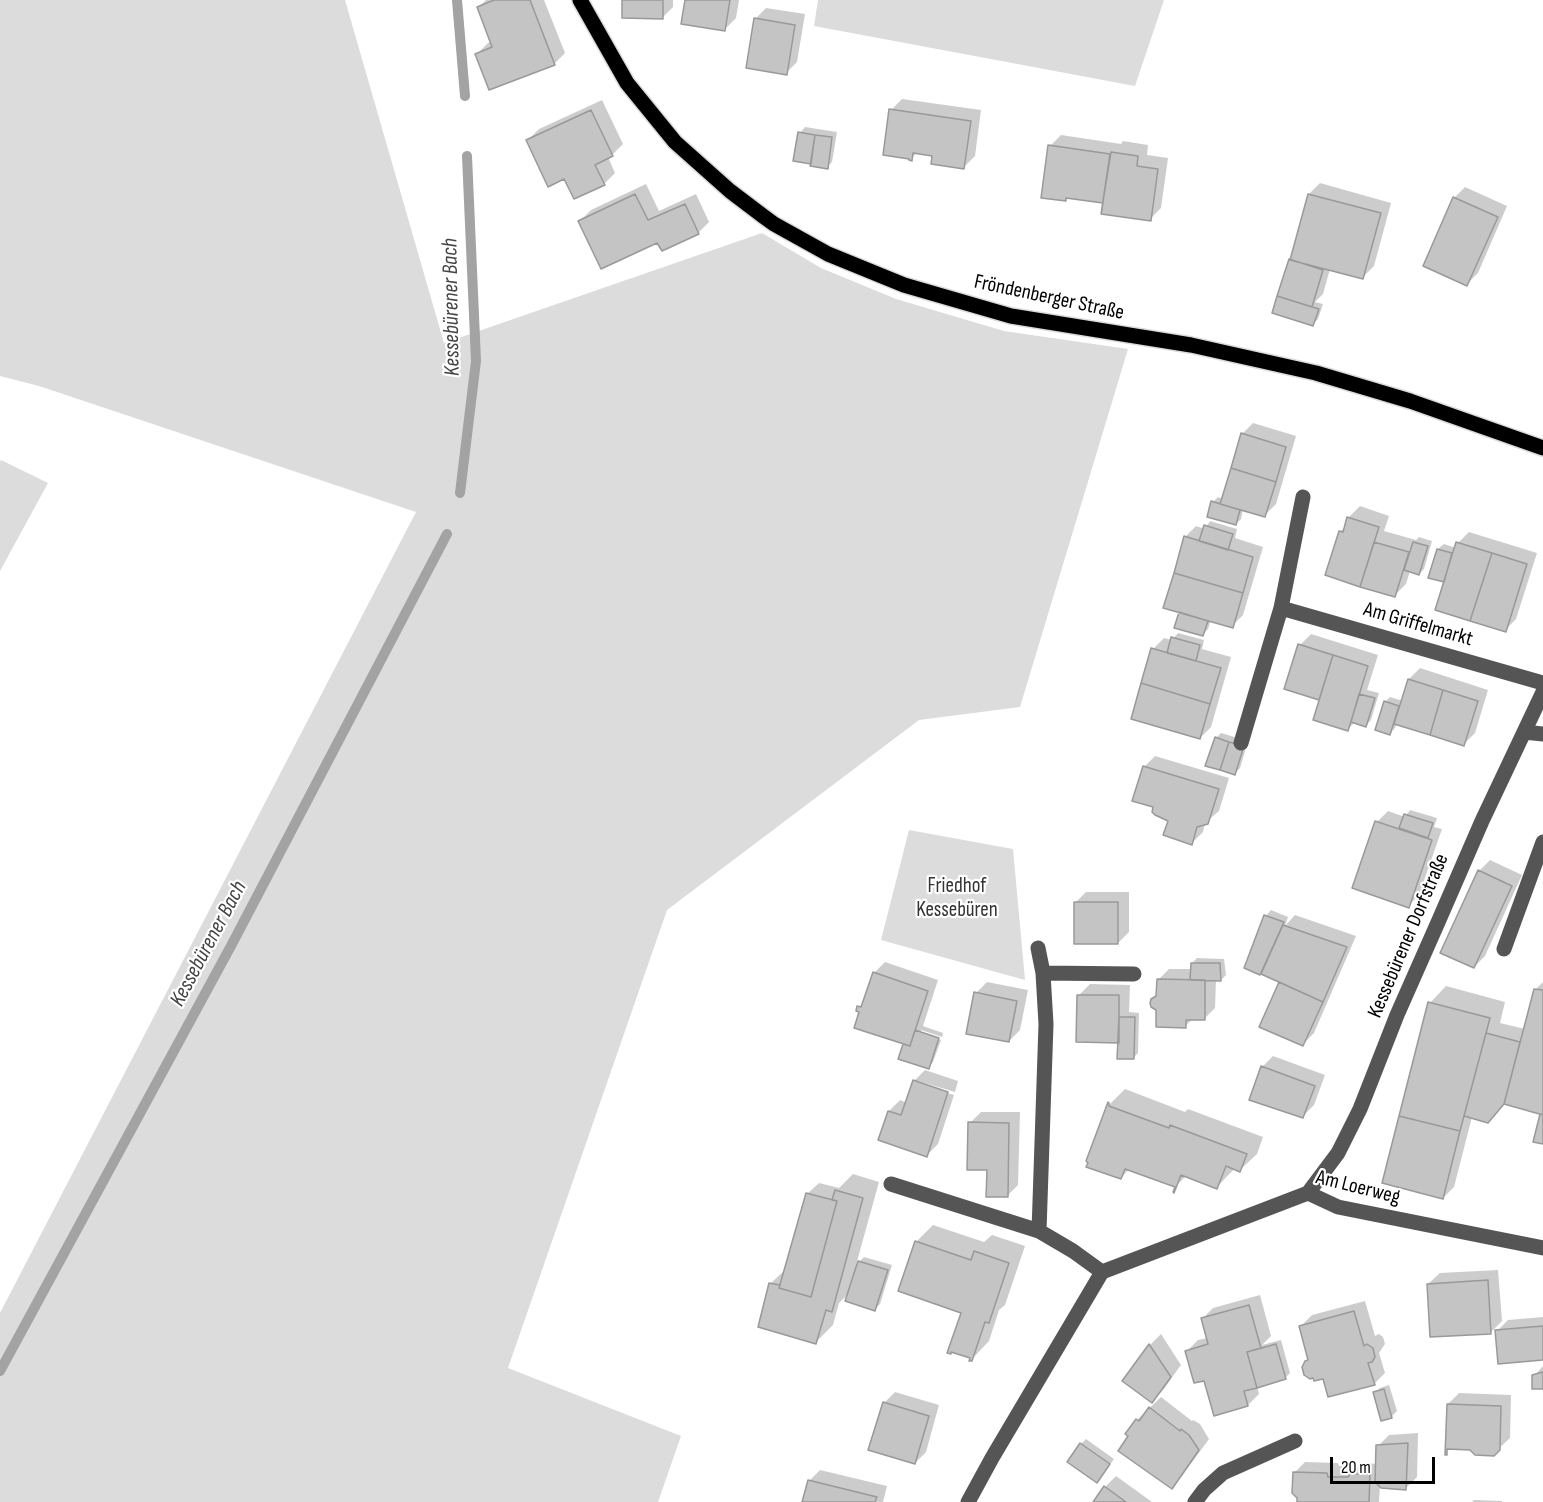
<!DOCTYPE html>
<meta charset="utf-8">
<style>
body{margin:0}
#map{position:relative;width:1543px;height:1502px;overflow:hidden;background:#fff;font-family:"Sofia Sans Condensed",sans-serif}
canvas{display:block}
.scale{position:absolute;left:1330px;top:1457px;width:105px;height:27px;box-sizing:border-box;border:3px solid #000;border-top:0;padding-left:8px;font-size:18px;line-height:21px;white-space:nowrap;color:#000;-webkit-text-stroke:4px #fff;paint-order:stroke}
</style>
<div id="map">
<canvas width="1543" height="1502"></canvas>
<div class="scale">20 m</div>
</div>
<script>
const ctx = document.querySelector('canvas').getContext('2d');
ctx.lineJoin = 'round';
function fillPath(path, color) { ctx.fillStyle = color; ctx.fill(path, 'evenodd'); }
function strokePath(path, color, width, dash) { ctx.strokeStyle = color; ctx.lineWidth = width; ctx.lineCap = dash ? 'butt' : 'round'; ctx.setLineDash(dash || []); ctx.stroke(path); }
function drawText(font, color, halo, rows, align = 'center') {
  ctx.font = font + ' "Sofia Sans Condensed",sans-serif'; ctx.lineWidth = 4.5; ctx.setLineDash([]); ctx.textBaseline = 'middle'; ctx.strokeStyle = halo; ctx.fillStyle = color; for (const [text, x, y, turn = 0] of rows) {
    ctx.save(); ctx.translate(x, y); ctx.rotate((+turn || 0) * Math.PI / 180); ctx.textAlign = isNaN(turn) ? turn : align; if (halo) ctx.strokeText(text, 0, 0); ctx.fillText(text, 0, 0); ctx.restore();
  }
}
fillPath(new Path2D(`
 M0 0H345L444 343 762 233 821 268 896 299 1004 331 1128 349 1020 707 919 720 667 910 508 1368 681 1436 658 1502H0V1313L416 512 39 386 0 376Z
 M818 0H1164L1135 86 814 26Z
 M1 460 48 483 0 571V462Z
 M909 830 1013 849 1025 980 881 940Z`), '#dcdcdc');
fillPath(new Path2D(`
 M486 0H544L565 53 554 64 477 54 488 43 492 41 479 7Z
 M624 0H673V7L662 18Z
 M686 0H739L736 18 725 29Z
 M766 8 805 14 797 62 786 73 755 19Z
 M902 99 981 110 975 156 964 167 933 155 917 152 912 158 891 110Z
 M602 100 623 144 612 155 608 157 615 173 604 184 565 177 528 140 539 129Z
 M805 127 837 132 832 162 827 167 800 133Z
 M1061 135 1121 144 1123 141 1148 145 1147 155 1168 158 1161 208 1150 219 1104 202 1068 197 1065 200 1050 146Z
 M1320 183 1391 203 1374 266 1363 277 1330 269 1323 294 1315 302 1323 304 1318 319 1313 324 1290 260 1309 194Z
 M646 184 659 211 696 194 709 222 698 233 662 249 658 241 580 221 591 210Z
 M1465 187 1507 206 1478 273 1467 284 1454 198Z
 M1253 423 1296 436 1276 504 1265 515 1243 509 1241 519 1236 524 1213 502 1218 497 1223 499 1242 434Z
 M1360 506 1389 516 1384 531 1416 540 1419 537 1432 541 1424 569 1419 574 1410 571 1406 584 1395 595 1327 574 1341 531 1346 526 1349 517Z
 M1210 521 1237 529 1235 538 1263 547 1243 615 1232 626 1211 620 1208 629 1203 634 1180 613 1185 537 1196 526 1205 529Z
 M1469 532 1537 553 1516 619 1505 630 1447 577 1438 549 1444 544 1456 548 1458 543Z
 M1178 633 1204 640 1202 649 1231 657 1211 727 1200 738 1153 649 1164 638 1172 640Z
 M1311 634 1378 655 1367 690 1379 693 1371 720 1366 725 1355 722 1348 729 1321 699 1286 688 1300 645ZM1358 702 1354 718H1350Z
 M1420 668 1488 690 1475 733 1464 744 1397 723 1395 728 1390 733 1385 702 1390 697 1403 701 1409 679Z
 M1221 733 1248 741 1240 768 1235 773 1216 738Z
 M1155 756 1229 778 1219 811 1205 823 1203 832 1192 843 1155 806 1144 767Z
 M1410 810 1437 818 1434 827 1442 829 1419 895 1408 906 1377 822 1388 811 1405 817Z
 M1490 860 1522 875 1485 956 1474 967 1479 871Z
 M1086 892H1129V932L1118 943 1075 903Z
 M1271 910 1288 917 1285 926 1295 915 1356 936 1314 1033 1303 1044 1281 982 1246 968 1266 916Z
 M1197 958 1224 959 1226 975 1221 980H1216L1215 1008 1204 1019H1193L1185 1026 1158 995V980L1169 969H1192V963Z
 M885 962 938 980 923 1026 943 1033 942 1037 921 1030V1034L941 1040 933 1062 928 1067 900 1058 904 1043 861 1011 859 1007 865 1001 874 973Z
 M987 982 1028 990 1020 1030 1009 1041 976 993Z
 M1543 982V1113L1505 1103 1498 1110 1472 1117 1454 1187 1443 1198 1430 1003 1446 986 1505 1002 1500 1023 1525 1029 1535 990Z
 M1090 984 1130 985 1129 1012 1139 1013 1138 1053 1133 1058 1079 995Z
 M1273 1056 1325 1075 1314 1105 1303 1116 1262 1067Z
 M925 1070 958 1081 955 1092 918 1081V1084L954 1095 938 1144 927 1155 889 1111 900 1100 907 1103 914 1081Z
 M1125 1089 1185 1112 1188 1109 1263 1137 1257 1154 1240 1170 1235 1168 1217 1187 1186 1176 1176 1186 1129 1169 1121 1178 1108 1106Z
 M981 1112H1020L1018 1185 1007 1196 988 1169 970 1123Z
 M853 1174 879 1182 856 1265 864 1257 892 1265 880 1304 875 1309 849 1293 839 1303 833 1325 816 1342 771 1283 787 1268 807 1194 819 1183 839 1188Z
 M933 1225 984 1242 992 1235 1025 1246 1005 1305 999 1310 989 1341 973 1358 963 1312 916 1242Z
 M1498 1270 1502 1321 1491 1332 1428 1284 1440 1273Z
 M1260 1295 1271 1336 1262 1345 1281 1340 1290 1373 1285 1378 1257 1386 1259 1394 1248 1405 1205 1379 1187 1351 1198 1340 1208 1338 1202 1319 1213 1308Z
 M1365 1301 1375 1336 1379 1334 1383 1337 1385 1344 1379 1353 1385 1373 1374 1384 1324 1377 1310 1359 1301 1326 1312 1315Z
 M1543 1317V1358L1497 1331 1508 1320Z
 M1161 1334 1181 1365 1163 1390 1152 1401 1124 1381 1150 1345Z
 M1543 1366V1387L1534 1376Z
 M1389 1385 1397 1411 1392 1416 1383 1419 1375 1393 1380 1388Z
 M895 1392 939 1405 926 1452 915 1463 884 1403Z
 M1459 1393 1511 1395 1510 1438 1493 1454 1448 1404Z
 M1161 1397 1192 1421 1193 1420 1200 1424 1209 1439 1182 1476 1171 1487 1137 1420Z
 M1418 1433 1417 1477 1406 1488 1380 1484 1379 1502H1299L1294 1473 1305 1462 1338 1463 1339 1466 1359 1467 1363 1463 1377 1464 1378 1446 1389 1435Z
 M1086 1439 1114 1459 1102 1476 1081 1444Z
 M820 1470 887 1486 883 1502H804L809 1481Z
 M1116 1476 1152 1502H1095L1105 1487Z
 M1474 1500 1502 1501V1502H1472Z`), '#0003');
strokePath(new Path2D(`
 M457 0 465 96
 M460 493 476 361 467 156
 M0 1371 232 944 447 534`), '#a3a3a3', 10);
const building = new Path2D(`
 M494 0H530L555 65 489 90 475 54 492 47 477 7Z
 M622 0H663V19L622 18Z
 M685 0H730L725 31 681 24Z
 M754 18 795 25 787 75 746 68Z
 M889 109 971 121 964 169 931 164 932 156 913 153 912 161 909 160V159L883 155Z
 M591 110 613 156 595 165 605 185 574 199 564 179 548 187 526 140Z
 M798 132 815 135 811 164 793 161Z
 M815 135 832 137 828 169 810 166Z
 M1048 145 1110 154 1101 214 1103 203 1066 198V201L1041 198Z
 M1111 152 1138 156 1137 166 1158 169 1151 221 1101 214Z
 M635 194 648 220 685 204 699 234 662 251 657 243 601 269 578 221Z
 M1308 194 1381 213 1363 279 1290 260Z
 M1453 197 1498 217 1467 286 1423 266Z
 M1289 259 1323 270 1312 307 1277 296Z
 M1277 296 1319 309 1313 326 1272 313Z
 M1241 433 1286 447 1276 482 1231 468Z
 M1231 468 1276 482 1265 517 1220 504Z
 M1211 501 1240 510 1236 525 1207 517Z
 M1347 517 1379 527 1360 587 1325 575 1339 531 1343 532Z
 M1204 525 1233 534 1228 550 1199 541Z
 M1184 536 1253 557 1243 593 1174 573Z
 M1374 542 1409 552 1395 597 1360 587Z
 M1413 542 1428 546 1419 575 1404 570Z
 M1456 542 1492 553 1470 621 1435 610Z
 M1437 549 1452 553 1444 582 1428 578Z
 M1492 553 1527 564 1506 632 1470 621Z
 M1174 573 1243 593 1233 628 1163 608Z
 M1179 612 1208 621 1203 636 1174 628Z
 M1171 637 1200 645 1196 661 1167 653Z
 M1298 644 1333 655 1319 700 1284 689Z
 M1151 648 1221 668 1210 704 1141 683Z
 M1333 655 1368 666 1348 731 1313 720Z
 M1408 679 1443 690 1430 735 1394 724Z
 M1141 683 1210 704 1200 739 1131 719Z
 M1443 690 1478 701 1464 746 1430 735Z
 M1359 694 1375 698 1366 727 1351 722Z
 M1384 701 1399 706 1390 735 1375 730Z
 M1215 737 1229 742 1220 770 1205 766Z
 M1229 742 1244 746 1235 775 1220 770Z
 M1143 766 1219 789 1208 824 1197 827 1192 845 1163 835 1168 821 1155 815 1152 812 1153 807 1132 801Z
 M1404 814 1433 823 1428 838 1399 828Z
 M1375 821 1432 840 1409 908 1352 888Z
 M1478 870 1512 886 1474 968 1440 953Z
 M1074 902H1118V944H1074Z
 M1264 915 1284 922 1260 975 1244 968Z
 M1283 925 1347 947 1323 1002 1261 974Z
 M1191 963H1220L1221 981 1190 980Z
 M873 972 928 991 910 1046 854 1028 859 1012 856 1011 857 1006 861 1007Z
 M1157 979 1205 980V1020H1186V1028L1156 1027V1010L1151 1007 1150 1003 1151 999 1156 996Z
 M1279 982 1323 1002 1303 1046 1259 1027Z
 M1534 989 1543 990V1115L1504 1104Z
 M974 992 1017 1001 1009 1042 966 1034Z
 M1077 995H1119V1043L1076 1042Z
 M1428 1002 1490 1018 1460 1131 1399 1116Z
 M1119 1017H1135L1134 1059H1117Z
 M915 1030 939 1038 929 1069 898 1059 903 1044 910 1046Z
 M1486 1033 1520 1042 1504 1104 1488 1123 1464 1116Z
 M1261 1066 1315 1086 1303 1118 1249 1100Z
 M913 1080 948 1092 927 1157 878 1140 888 1111 901 1115Z
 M1108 1102 1109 1103V1106L1169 1128 1170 1125 1247 1154 1240 1172 1226 1166 1217 1189 1181 1175 1174 1193 1173 1192 1175 1187 1125 1169 1121 1179 1086 1167 1088 1163 1086 1161Z
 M1540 1114 1543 1115V1144L1533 1142Z
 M1399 1116 1460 1131 1443 1199 1382 1183Z
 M968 1122 1009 1123 1008 1197H986L987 1170H967Z
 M835 1190 863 1198 832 1312 826 1310 816 1344 758 1327 769 1283 780 1285 779 1288 811 1297 837 1201 832 1200Z
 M806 1193 837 1201 811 1297 779 1288Z
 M915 1241 971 1260 974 1251 1009 1263 989 1323 985 1322 972 1361H969L970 1358 951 1352V1354L947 1353 961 1313 898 1291Z
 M858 1261 888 1270 875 1311 845 1301Z
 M1488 1280 1491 1334 1430 1337 1427 1284Z
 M1249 1305 1261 1348 1247 1352 1257 1388 1244 1391 1248 1406 1214 1416 1204 1381 1194 1383 1185 1351 1208 1344 1201 1318Z
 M1354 1311 1364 1346 1367 1344 1373 1348 1375 1357 1372 1362 1368 1363 1375 1385 1328 1397 1323 1379 1314 1381 1313 1378 1310 1379 1304 1375 1302 1367 1305 1361 1308 1360 1299 1326Z
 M1543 1326V1360L1498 1364 1495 1330Z
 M1149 1344 1171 1377 1152 1403 1122 1381Z
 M1276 1344 1286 1379 1257 1388 1247 1352Z
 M1543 1372V1389H1532V1375Z
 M1384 1389 1392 1418 1381 1421 1373 1392Z
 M883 1402 929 1416 915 1464 868 1450Z
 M1447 1404 1501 1406 1500 1450 1494 1456 1475 1455 1470 1450 1447 1449V1455H1445Z
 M1149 1407 1180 1431 1181 1429 1189 1435 1199 1450 1172 1489 1118 1451 1128 1436 1125 1434 1136 1419 1139 1421Z
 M1080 1443 1110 1464 1097 1483 1067 1462Z
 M1408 1443 1406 1490 1381 1488 1375 1482 1376 1445Z
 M1293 1472 1327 1473 1328 1477H1348L1350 1474H1370L1369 1502H1297V1498L1292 1493Z
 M808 1480 877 1497 875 1502H802Z
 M1104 1486 1126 1502H1093Z`);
fillPath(building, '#c4c4c4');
strokePath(building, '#999', 1.5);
const major = new Path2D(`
 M580 0 627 83 675 142 730 191 763 216 774 224 828 254 904 285 1011 316 1191 345 1316 373 1410 401 1543 448`);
strokePath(major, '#dbdbdb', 18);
strokePath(new Path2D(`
 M1281 608 1543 683
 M1524 732 1543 734
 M1241 743 1281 608 1303 497
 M1038 948 1043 973 1046 1024 1039 1231
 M1504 949 1543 842
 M1043 973 1134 974
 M891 1184 1039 1231 1073 1251 1102 1272
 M1308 1193 1338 1153 1360 1109 1397 1015 1439 920 1482 821 1543 692
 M968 1502 992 1458 1102 1272 1308 1193 1338 1207 1543 1248
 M1195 1502 1204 1490 1223 1473 1295 1441`), '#555', 15);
strokePath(major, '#000', 15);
drawText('21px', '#000', '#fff', [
 ["Fröndenberger Straße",1049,298,12],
 ["Am Griffelmarkt",1418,625,16],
 ["Kessebürener Dorfstraße",1409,936,-67],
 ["Am Loerweg",1358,1188,14]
]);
drawText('21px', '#333', '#fff', [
 ["Friedhof",957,887],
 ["Kessebüren",957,911]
]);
drawText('italic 22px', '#444', '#fff', [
 ["Kessebürener Bach",452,307,-91],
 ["Kessebürener Bach",209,944,-62]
]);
</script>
